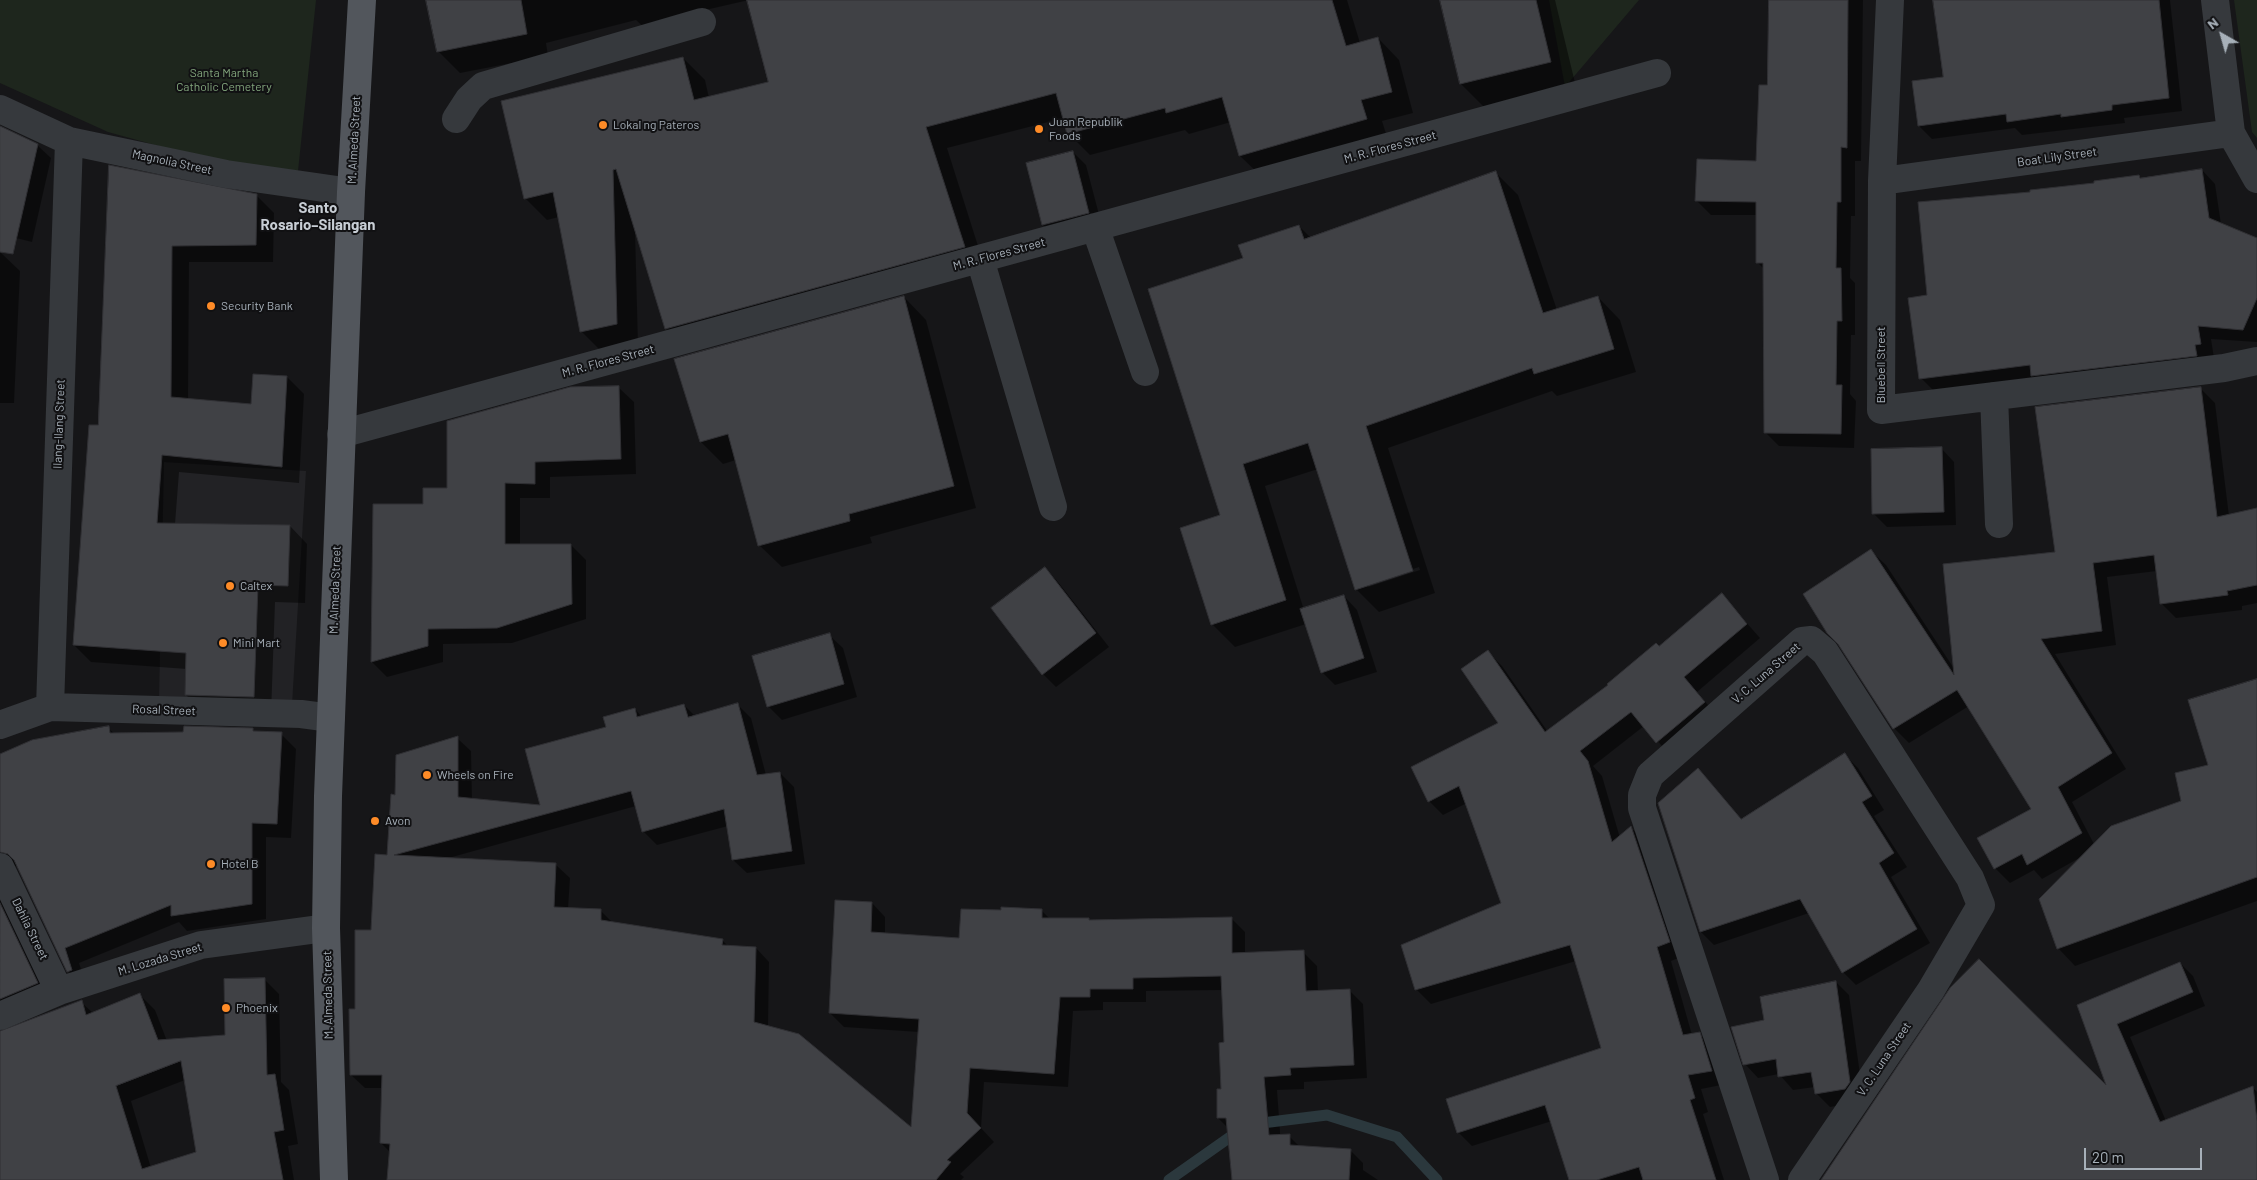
<!DOCTYPE html>
<meta charset="utf-8">
<style>
body{margin:0}
#map{position:relative;width:2257px;height:1180px;overflow:hidden;background:#161618;font-family:Barlow,sans-serif}
canvas{display:block}
.north{position:absolute;left:2197px;top:10px;width:50px;height:50px;-webkit-text-stroke:4px #111113;paint-order:stroke;rotate:322deg;font-size:14px;font-weight:700;line-height:20px;text-align:center;color:#a7b0b9}
.north::after{content:'';display:block;margin:auto;width:18px;height:22px;background:#a7b0b9;clip-path:polygon(50% 0,100% 100%,50% 72%,0 100%)}
.scale{position:absolute;left:2084px;top:1148px;width:118px;height:22px;box-sizing:border-box;border:2px solid #a7b0b9;border-top:0;padding-left:6px;font-size:15px;line-height:18px;white-space:nowrap;color:#a7b0b9;-webkit-text-stroke:4px #111113;paint-order:stroke}
</style>
<div id="map">
<canvas width="2257" height="1180"></canvas>
<div class="north">N</div>
<div class="scale">20 m</div>
</div>
<script>
const ctx = document.querySelector('canvas').getContext('2d');
ctx.lineJoin = 'round';
function fillPath(path, color) { ctx.fillStyle = color; ctx.fill(path, 'evenodd'); }
function strokePath(path, color, width, dash) { ctx.strokeStyle = color; ctx.lineWidth = width; ctx.lineCap = dash ? 'butt' : 'round'; ctx.setLineDash(dash || []); ctx.stroke(path); }
function drawText(font, color, halo, rows, align = 'center') {
  ctx.font = font + ' Barlow,sans-serif'; ctx.lineWidth = 4; ctx.setLineDash([]); ctx.textBaseline = 'middle'; ctx.strokeStyle = halo; ctx.fillStyle = color; for (const [text, x, y, turn = 0] of rows) {
    ctx.save(); ctx.translate(x, y); ctx.rotate((+turn || 0) * Math.PI / 180); ctx.textAlign = isNaN(turn) ? turn : align; if (halo) ctx.strokeText(text, 0, 0); ctx.fillText(text, 0, 0); ctx.restore();
  }
}
fillPath(new Path2D(`
 M164 462 306 471 292 705 159 701Z`), '#222225');
fillPath(new Path2D(`
 M0 0H316L298 171 206 159 108 132 0 83Z
 M1549 0H1639L1565 87Z
 M2234 0H2257V138L2252 132Z`), '#1e261d');
fillPath(new Path2D(`
 M428 0H1347L1360 43 1378 38 1399 60 1413 113 1382 121 1388 140 1262 177 1240 156 1231 122 1189 134 1185 130 1090 155 1068 133 1064 118 947 148 985 268 688 350 666 328 635 230 638 345 603 353 581 331 559 217 547 220 526 199 683 58 705 80 709 98 769 83 749 0 688 14 652 35 636 20 546 43 548 56 460 73 438 51Z
 M1441 0H1555L1576 87 1486 109 1461 84Z
 M1769 0H1863L1861 161H1855V216H1851L1850 278 1855 283V335H1851L1850 394 1856 401 1854 448 1779 446 1765 432V270L1757 262V215H1711L1696 200 1757 162 1768 86Z
 M1935 0H2170L2182 111 2124 118 2125 123 2022 135 2015 128 1932 139 1919 126 1945 78Z
 M0 128 37 145 51 158 32 242 0 234Z
 M1073 152 1086 165 1102 226 1057 238 1043 225 1027 164Z
 M110 167 256 195 274 213 273 262H189L188 400 253 406 287 377 304 394 299 483 179 472 175 524 290 526 307 544 305 603 275 602 271 714 203 712 186 695 187 669 91 662 74 645 100 427Z
 M2202 170 2215 184 2221 224 2257 240V342L2211 339 2214 358 1934 391 1921 378 1929 296 2032 193 2139 176 2142 179Z
 M1495 172 1518 195 1557 310 1598 297 1620 320 1636 372 1557 396 1552 391 1388 448 1435 593 1379 612 1356 589 1318 469 1265 486 1304 610 1344 596 1357 610 1377 672 1335 685 1322 672 1306 624 1235 647 1212 624 1244 259 1299 226 1311 238ZM1419 567 1420 570 1368 587V584Z
 M0 252 20 271 14 403H0Z
 M904 297 926 320 976 508 870 537 872 543 782 567 759 545 736 460 723 464 701 442Z
 M618 387 634 402 636 474 550 477V498H520V545H571L586 560V619L512 643 443 644V662L387 677 372 662 424 505Z
 M2200 388 2215 403 2229 516 2257 509V603L2242 606V610L2176 618 2161 603 2157 571 2107 577 2116 645 2055 654 2126 769 2072 802 2094 844 2182 802 2210 766 2257 684V901L2075 966 2058 948 2081 857 2042 879 2034 870 2010 883 1995 868 2033 809 1969 706 1909 743 1894 728 1871 551 1886 565 1955 670Z
 M1941 448 1954 462 1956 525 1887 527 1873 513Z
 M1045 568 1058 582 1109 647 1056 687 1043 674Z
 M1722 595 1760 638 1697 692 1718 717 1671 756 1644 726 1593 766 1602 776 1620 838 1631 828 1645 841 1683 956 1671 961 1692 1035 1699 1033 1713 1048 1726 1084 1701 1089 1708 1112 1703 1114 1724 1180H1570L1552 1121 1472 1146 1458 1132 1602 1049 1576 961 1431 1004 1417 990 1402 946 1503 904 1467 803 1443 815 1429 801 1500 724 1488 652 1502 666 1548 732 1659 648Z
 M829 635 843 648 857 697 782 720 768 706Z
 M684 705 695 716 738 705 751 718 766 775 780 773 794 787 805 864 747 873 733 860 728 826 657 845 643 831 636 806 445 859 556 865 570 878 568 909 601 911 613 923 722 940 729 947 756 948 769 962 768 1027 912 1129 919 1032 844 1027 830 1013 872 903 885 917V934L961 940 1042 911 1050 919H1088L1090 921 1231 918 1245 932V953L1303 952 1317 966 1318 992 1349 990 1363 1004 1367 1078 1304 1082V1089L1277 1090 1280 1131V1136H1289L1300 1147 1350 1150 1363 1163V1170L1378 1180H1233L1232 1132 1218 1118 1223 1090 1225 1043 1223 990 1146 991V1002H1103V1010L1073 1011 1068 1087 984 1082 981 1128 994 1142 960 1174 964 1177 961 1180H389L391 1153 381 1143 383 1088H365L351 1075 357 1011 388 856 396 796 457 738 471 751 472 800 542 807 608 728 635 709 642 717Z
 M108 728 115 734 253 730 256 733 281 734 296 749 291 838 266 837V919L187 931 179 922 79 963 86 985 83 986 68 971 18 866 9 867 0 878V755Z
 M1845 755 1858 768 1884 810 1874 816 1907 867 1891 877 1930 943 1856 985 1843 972 1809 913 1714 945 1701 932 1659 804 1698 770 1742 820Z
 M0 888 52 998 0 1027Z
 M2180 963 2193 976 2205 1006 2130 1037 2166 1121 2253 1088 2257 1092V1180H1822L2109 1089 2078 1005Z
 M264 979 279 994 281 1082 289 1090 298 1144 288 1146 294 1180H0V1032L81 1002 93 1013 140 995 155 1010 167 1041 226 1036ZM185 1080 197 1153 151 1168 131 1101Z
 M1836 982 1849 995 1863 1096 1858 1102 1830 1107 1817 1094 1815 1087 1793 1090 1779 1074 1758 1078 1745 1064Z`), '#0007');
strokePath(new Path2D(`
 M1254 1124 1327 1115 1397 1137 1437 1180
 M1169 1180 1240 1130`), '#2b383d', 11);
const building = new Path2D(`
 M426 0H521L527 34 437 52Z
 M747 0H1332L1346 46 1378 37 1392 92 1361 100 1367 119 1239 156 1222 97 1166 113 1165 108 1067 134 1056 93 926 127 965 247 665 329 616 169 613 170 617 324 580 332 553 192 524 199 501 101 683 57 694 100 768 82Z
 M1440 0H1536L1551 62 1460 84Z
 M1769 0H1848L1847 148 1841 147V202H1837L1836 268H1841L1842 321H1837L1836 385H1842L1841 434 1764 433 1763 263H1756V202L1695 201 1697 159 1756 161 1759 85H1767Z
 M1933 0H2159L2169 98 2112 105V110L2061 117V114L2007 122 2006 114 1918 126 1912 81 1943 77Z
 M0 126 38 144 13 254 0 252Z
 M1073 151 1089 213 1042 225 1026 163Z
 M109 165 257 194 256 245 172 246 171 397 251 404 253 374 287 376 282 467 162 455 157 523 290 525 288 586 258 585 254 697 185 695 186 653 73 645 89 425H98Z
 M2202 169 2209 218 2257 238V298L2243 330 2198 326 2201 344 2195 345 2197 356 2031 376 2030 365 1919 379 1908 298 1927 295 1918 202 2030 192V190L2094 183V181L2139 175 2140 178Z
 M1496 171 1543 313 1598 296 1614 349 1534 374 1532 368 1366 426 1413 571 1355 590 1308 443 1243 464 1286 600 1211 625 1180 528 1220 515 1148 289 1243 258 1238 245 1299 225 1304 239Z
 M904 296 954 486 849 514 850 521 758 546 728 434 700 442 674 359Z
 M619 386 621 459 535 462V484L505 483V544H571L572 604 497 628 428 629V646L371 662 373 504H423V488H447V421L570 387Z
 M2201 387 2217 517 2257 508V585L2227 591 2228 595 2160 604 2154 555 2093 563 2102 631 2041 639 2112 753 2058 787 2082 833 2027 865 2022 854 1994 869 1977 838 2031 809 1957 690 1893 729 1838 644 1827 633 1803 594 1871 549 1954 675 1943 564 2055 552 2035 407Z
 M1942 447 1944 512 1872 514 1871 449Z
 M1045 567 1096 633 1042 675 991 608Z
 M1722 593 1747 624 1684 677 1705 702 1656 743 1631 712 1580 751 1588 761 1612 842 1631 826 1670 942 1657 947 1683 1035 1700 1032 1712 1071 1688 1075 1695 1098 1690 1100 1716 1180H1643L1639 1167 1597 1180H1569L1545 1105 1457 1133 1446 1099 1601 1048 1570 945 1415 990 1401 945 1501 903 1459 786 1428 802 1411 767 1498 723 1461 669 1488 650 1545 732 1608 685 1607 684 1656 643 1659 646Z
 M1344 595 1364 658 1321 673 1300 609Z
 M830 633 844 684 767 707 752 656Z
 M2257 679V877L2057 949 2039 899 2111 826 2181 801 2175 773 2208 765 2188 700Z
 M738 703 757 775 780 772 792 851 732 860 724 809 642 832 631 791 394 855 556 863 554 907 601 909V920L723 939 722 945 756 947 754 1022 799 1034 911 1127 919 1019 829 1013 835 900 872 902 871 932 959 938 961 909 1001 910V907L1042 909V918H1089V920L1232 917V953L1304 950 1306 991 1350 989 1354 1065 1290 1068 1291 1075 1264 1077 1269 1135 1290 1134V1145L1351 1149 1349 1180H1232L1226 1118H1217V1089H1221L1219 1043 1224 1042 1221 976 1133 978V989H1090V997H1060L1054 1074 970 1068 967 1113 981 1128 947 1160 951 1162 936 1180H387L390 1144 380 1143 382 1075H350L349 1009H355V930H371L375 854 387 855 391 794 395 795 396 755 458 736V797L540 805 525 749 606 727 603 717 635 708 637 717 684 704 688 717Z
 M109 726 110 733 183 732 184 726 253 728V731L282 732 277 824 252 823V904L171 916V905L65 948 72 970 67 972 14 860 8 854 0 852V754L32 740Z
 M1845 753 1872 796 1862 802 1894 853 1879 863 1917 929 1842 973 1800 899 1700 932 1658 803 1698 768 1741 819Z
 M0 903 38 983 0 999Z
 M1979 959 2106 1085 2077 1005 2180 962 2193 992 2117 1024 2160 1122 2253 1086 2257 1121V1180H1821L1950 988Z
 M265 978 267 1075 275 1074 284 1130 274 1132 283 1180H0V1031L82 1000 86 1015 140 993 158 1040 225 1035 224 979ZM181 1061 196 1152 142 1169 116 1086Z
 M1836 981 1850 1082 1845 1089 1815 1094 1811 1072 1778 1077 1776 1059 1743 1065 1731 1027 1764 1020 1760 997Z`);
fillPath(building, '#404145');
strokePath(building, '#303034', 1);
strokePath(new Path2D(`
 M1890 0 1882 181 1881 410 2224 368 2257 361
 M2215 0 2231 133 2257 179
 M0 109 69 141 226 174 351 192
 M456 119 469 99 483 86 702 22
 M1882 181 2231 133
 M1095 227 1145 372
 M980 259 1053 507
 M1994 396 1999 524
 M341 434 1657 73
 M50 707 69 141
 M0 725 50 707 301 714 331 718
 M0 867 59 991
 M0 1016 59 991 201 945 326 928
 M1765 1180 1642 808V795L1650 775 1802 641 1811 640 1825 652 1970 878 1981 905 1931 990 1802 1180`), '#36393d', 28);
strokePath(new Path2D(`
 M334 1180 326 928 328 796 351 192 362 0`), '#52565c', 28);
for (const [x, y, r, color] of [
 [603,125,5,"#fe8b27"],
 [1039,129,5,"#fe8b27"],
 [211,306,5,"#fe8b27"],
 [230,586,5,"#fe8b27"],
 [223,643,5,"#fe8b27"],
 [427,775,5,"#fe8b27"],
 [375,821,5,"#fe8b27"],
 [211,864,5,"#fe8b27"],
 [226,1008,5,"#fe8b27"]
]) { const dot = new Path2D(); dot.arc(x, y, r, 0, 2 * Math.PI); ctx.fillStyle = color; ctx.fill(dot); strokePath(dot, '#111113', 2); }
drawText('12px', '#82a57c', '#111113', [
 ["Santa Martha",224,73],
 ["Catholic Cemetery",224,87]
]);
drawText('12px', '#a7b0b9', '#111113', [
 ["Juan Republik",1049,122],
 ["Foods",1049,136],
 ["Lokal ng Pateros",613,125],
 ["Security Bank",221,306],
 ["Caltex",240,586],
 ["Mini Mart",233,643],
 ["Wheels on Fire",437,775],
 ["Avon",385,821],
 ["Hotel B",221,864],
 ["Phoenix",236,1008]
], 'left');
drawText('12px', '#a7b0b9', '#111113', [
 ["M. Almeda Street",354,140,-87],
 ["M. R. Flores Street",1390,147,-15],
 ["Boat Lily Street",2057,157,-8],
 ["Magnolia Street",172,162,12],
 ["M. R. Flores Street",999,254,-15],
 ["M. R. Flores Street",608,361,-15],
 ["Bluebell Street",1881,365,-90],
 ["Ilang-Ilang Street",59,424,-88],
 ["M. Almeda Street",335,590,-88],
 ["V. C. Luna Street",1766,673,-41],
 ["Rosal Street",164,710,2],
 ["Dahlia Street",30,929,64],
 ["M. Lozada Street",160,959,-17],
 ["M. Almeda Street",328,995,-91],
 ["V. C. Luna Street",1884,1059,-56]
]);
drawText('bold 15px', '#c8ced5', '#111113', [
 ["Santo",318,208],
 ["Rosario–Silangan",318,225]
]);
</script>
